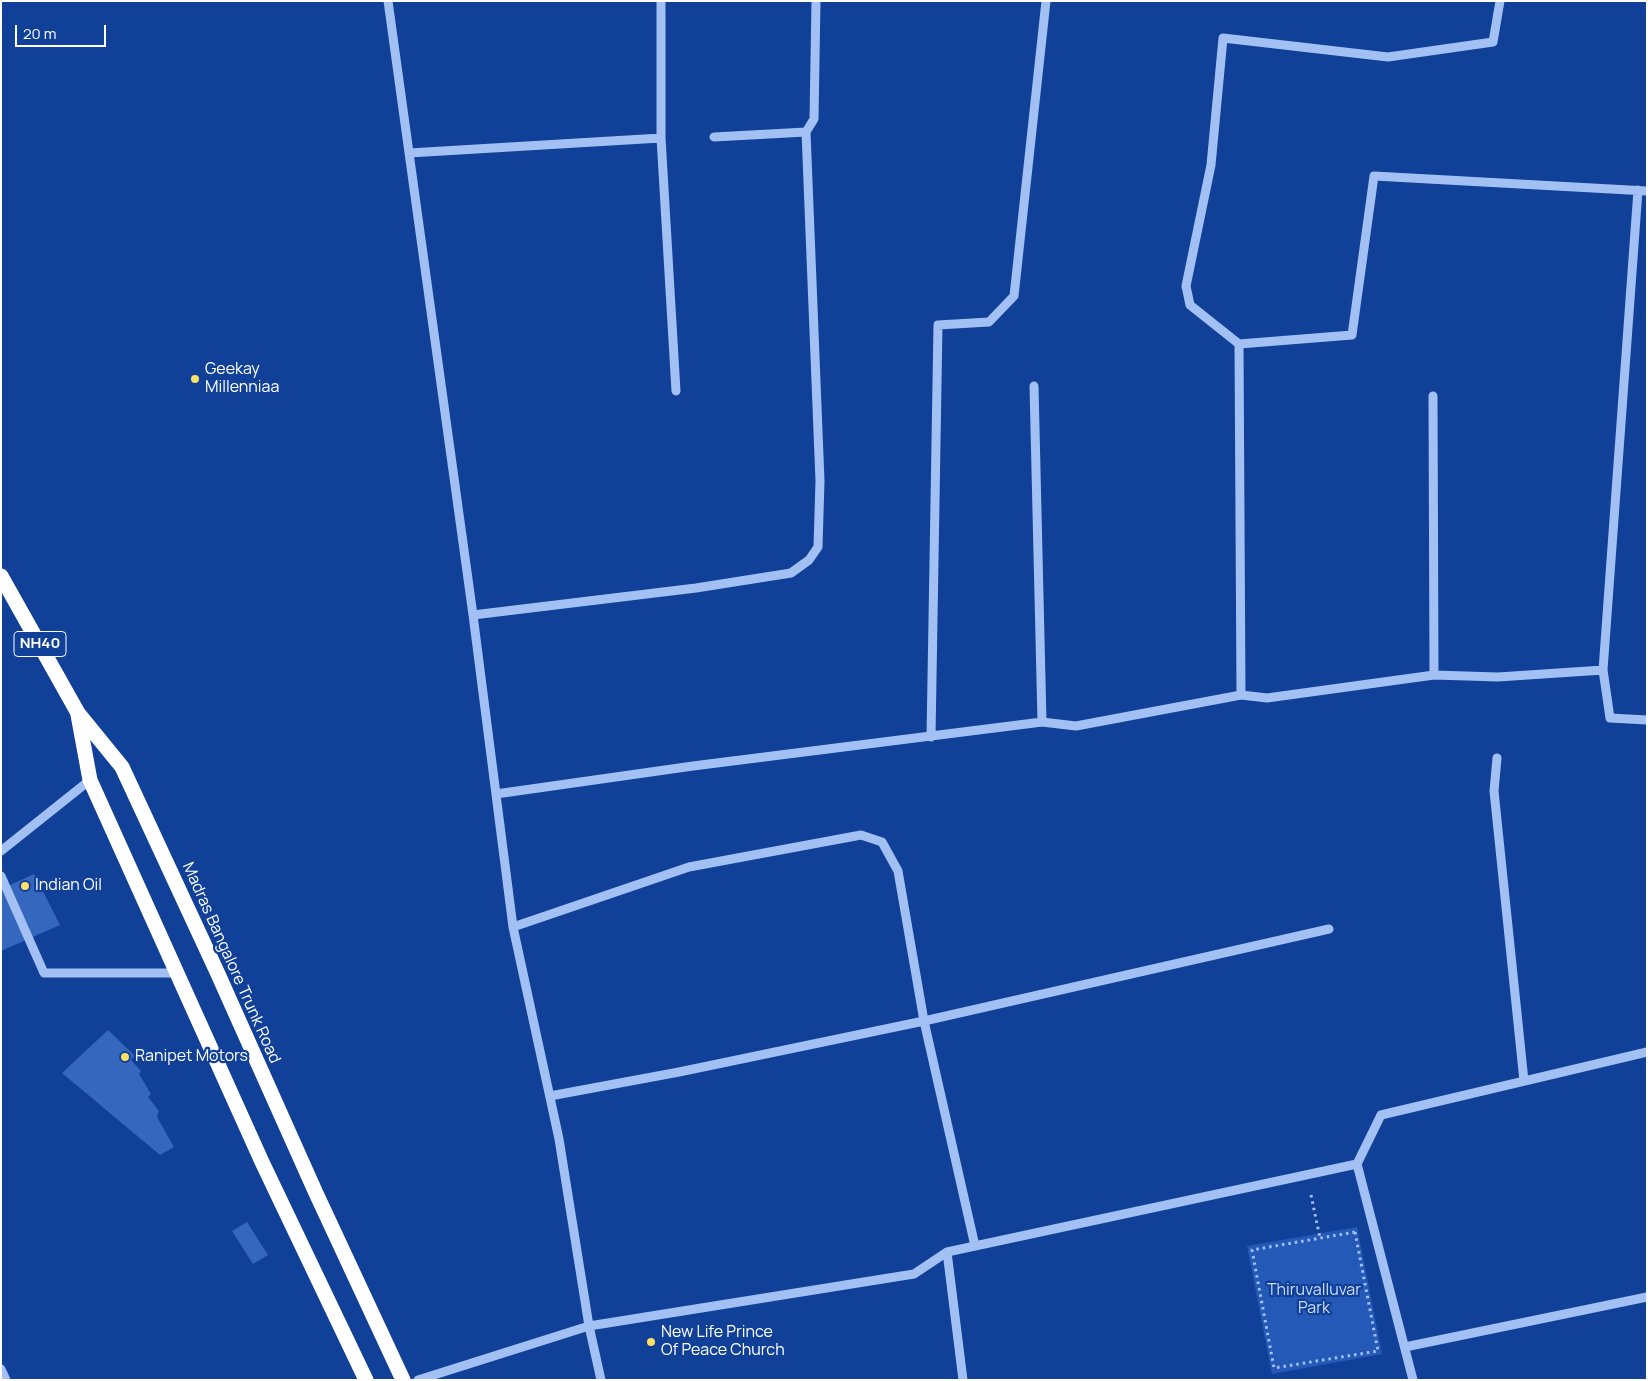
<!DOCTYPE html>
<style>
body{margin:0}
#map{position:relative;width:1648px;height:1381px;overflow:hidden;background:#114098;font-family:Manrope,sans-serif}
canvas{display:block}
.frame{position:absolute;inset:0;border:2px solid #fff;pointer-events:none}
.scale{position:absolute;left:15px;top:25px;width:91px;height:22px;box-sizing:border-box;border:2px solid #fff;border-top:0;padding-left:6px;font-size:15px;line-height:18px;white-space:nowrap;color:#fff;-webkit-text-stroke:4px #114098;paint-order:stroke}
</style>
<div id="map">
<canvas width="1648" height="1381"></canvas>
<div class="frame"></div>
<div class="scale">20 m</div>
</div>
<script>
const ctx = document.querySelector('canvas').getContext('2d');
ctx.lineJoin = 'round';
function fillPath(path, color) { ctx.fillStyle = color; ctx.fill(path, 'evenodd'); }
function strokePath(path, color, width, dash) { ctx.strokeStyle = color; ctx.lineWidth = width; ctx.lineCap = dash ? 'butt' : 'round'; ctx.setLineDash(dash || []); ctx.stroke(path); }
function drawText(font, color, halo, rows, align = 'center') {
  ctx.font = font + ' Manrope,sans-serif'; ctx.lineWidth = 4.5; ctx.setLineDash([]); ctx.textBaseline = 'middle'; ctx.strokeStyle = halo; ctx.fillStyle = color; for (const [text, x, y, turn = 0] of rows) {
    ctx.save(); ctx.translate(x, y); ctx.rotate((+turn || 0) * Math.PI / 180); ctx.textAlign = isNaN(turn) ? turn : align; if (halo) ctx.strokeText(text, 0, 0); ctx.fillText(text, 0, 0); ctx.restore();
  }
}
fillPath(new Path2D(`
 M1357 1227 1382 1354 1272 1374 1247 1246Z`), '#2459b8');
fillPath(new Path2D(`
 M34 874 60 925 1 951V889Z
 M108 1030 135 1056 131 1060 141 1071 139 1074 151 1094 148 1097 159 1111 157 1117 174 1147 160 1155 62 1073Z
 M247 1222 268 1255 253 1264 232 1231Z`), '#3567be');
strokePath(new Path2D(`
 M1311 1195 1320 1238
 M1355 1232 1378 1351 1274 1368 1252 1250Z`), '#a2c0f4', 3, [2.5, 4]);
strokePath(new Path2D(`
 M388 1 473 615 513 927 559 1139 589 1326 601 1380
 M661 1V138L676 391
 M1500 1 1493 42 1388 57 1223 38 1211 165 1186 286 1190 305 1239 344 1352 335 1374 176 1647 191
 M714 137 806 132
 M409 153 661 138
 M1638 190 1603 670 1610 718 1647 720
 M1239 344 1241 695
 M1034 386 1042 722
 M1433 396 1434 675
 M473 615 696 588 791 573 809 560 818 547 820 481 806 132 814 119 816 1
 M931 737 938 325 989 322 1014 296 1046 1
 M1497 758 1494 791 1524 1081
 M496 794 693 766 1042 722 1076 726 1241 695 1267 698 1434 675 1498 677 1603 670
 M1 851 90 780
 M1 876 44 973H177
 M513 927 689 867 861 835 882 842 898 871 924 1021 975 1246
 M550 1096 679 1072 924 1021 1329 929
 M1357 1164 1413 1380
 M947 1252 963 1380
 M1405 1347 1647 1297
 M1 1369 6 1380
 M418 1380 589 1326 914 1274 947 1252 1357 1164 1381 1115 1647 1052`), '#a2c0f4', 9);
strokePath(new Path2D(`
 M1 576 78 713 122 767 218 974 315 1191 403 1380
 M78 715 90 780 262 1162 366 1380`), '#fff', 15);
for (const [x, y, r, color] of [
 [195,379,5,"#ffe065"],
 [25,886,5,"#ffe065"],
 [125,1057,5,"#ffe065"],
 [651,1342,5,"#ffe065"]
]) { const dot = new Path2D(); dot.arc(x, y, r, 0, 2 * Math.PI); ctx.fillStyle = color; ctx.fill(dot); strokePath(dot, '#114098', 2); }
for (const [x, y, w] of [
 [40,644,52]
]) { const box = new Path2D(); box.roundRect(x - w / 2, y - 12.5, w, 25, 4); ctx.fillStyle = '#114098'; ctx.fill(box); strokePath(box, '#fff', 1); }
drawText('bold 15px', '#fff', null, [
 ["NH40",40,644]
]);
drawText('16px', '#fff', '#114098', [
 ["Geekay",205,370],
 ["Millenniaa",205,388],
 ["Indian Oil",35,886],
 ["Ranipet Motors",135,1057],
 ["New Life Prince",661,1333],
 ["Of Peace Church",661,1351]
], 'left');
drawText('16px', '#fff', '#114098', [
 ["Madras Bangalore Trunk Road",231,963,66]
]);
drawText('16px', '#cbddfe', '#114098', [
 ["Thiruvalluvar",1314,1291],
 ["Park",1314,1309]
]);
</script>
